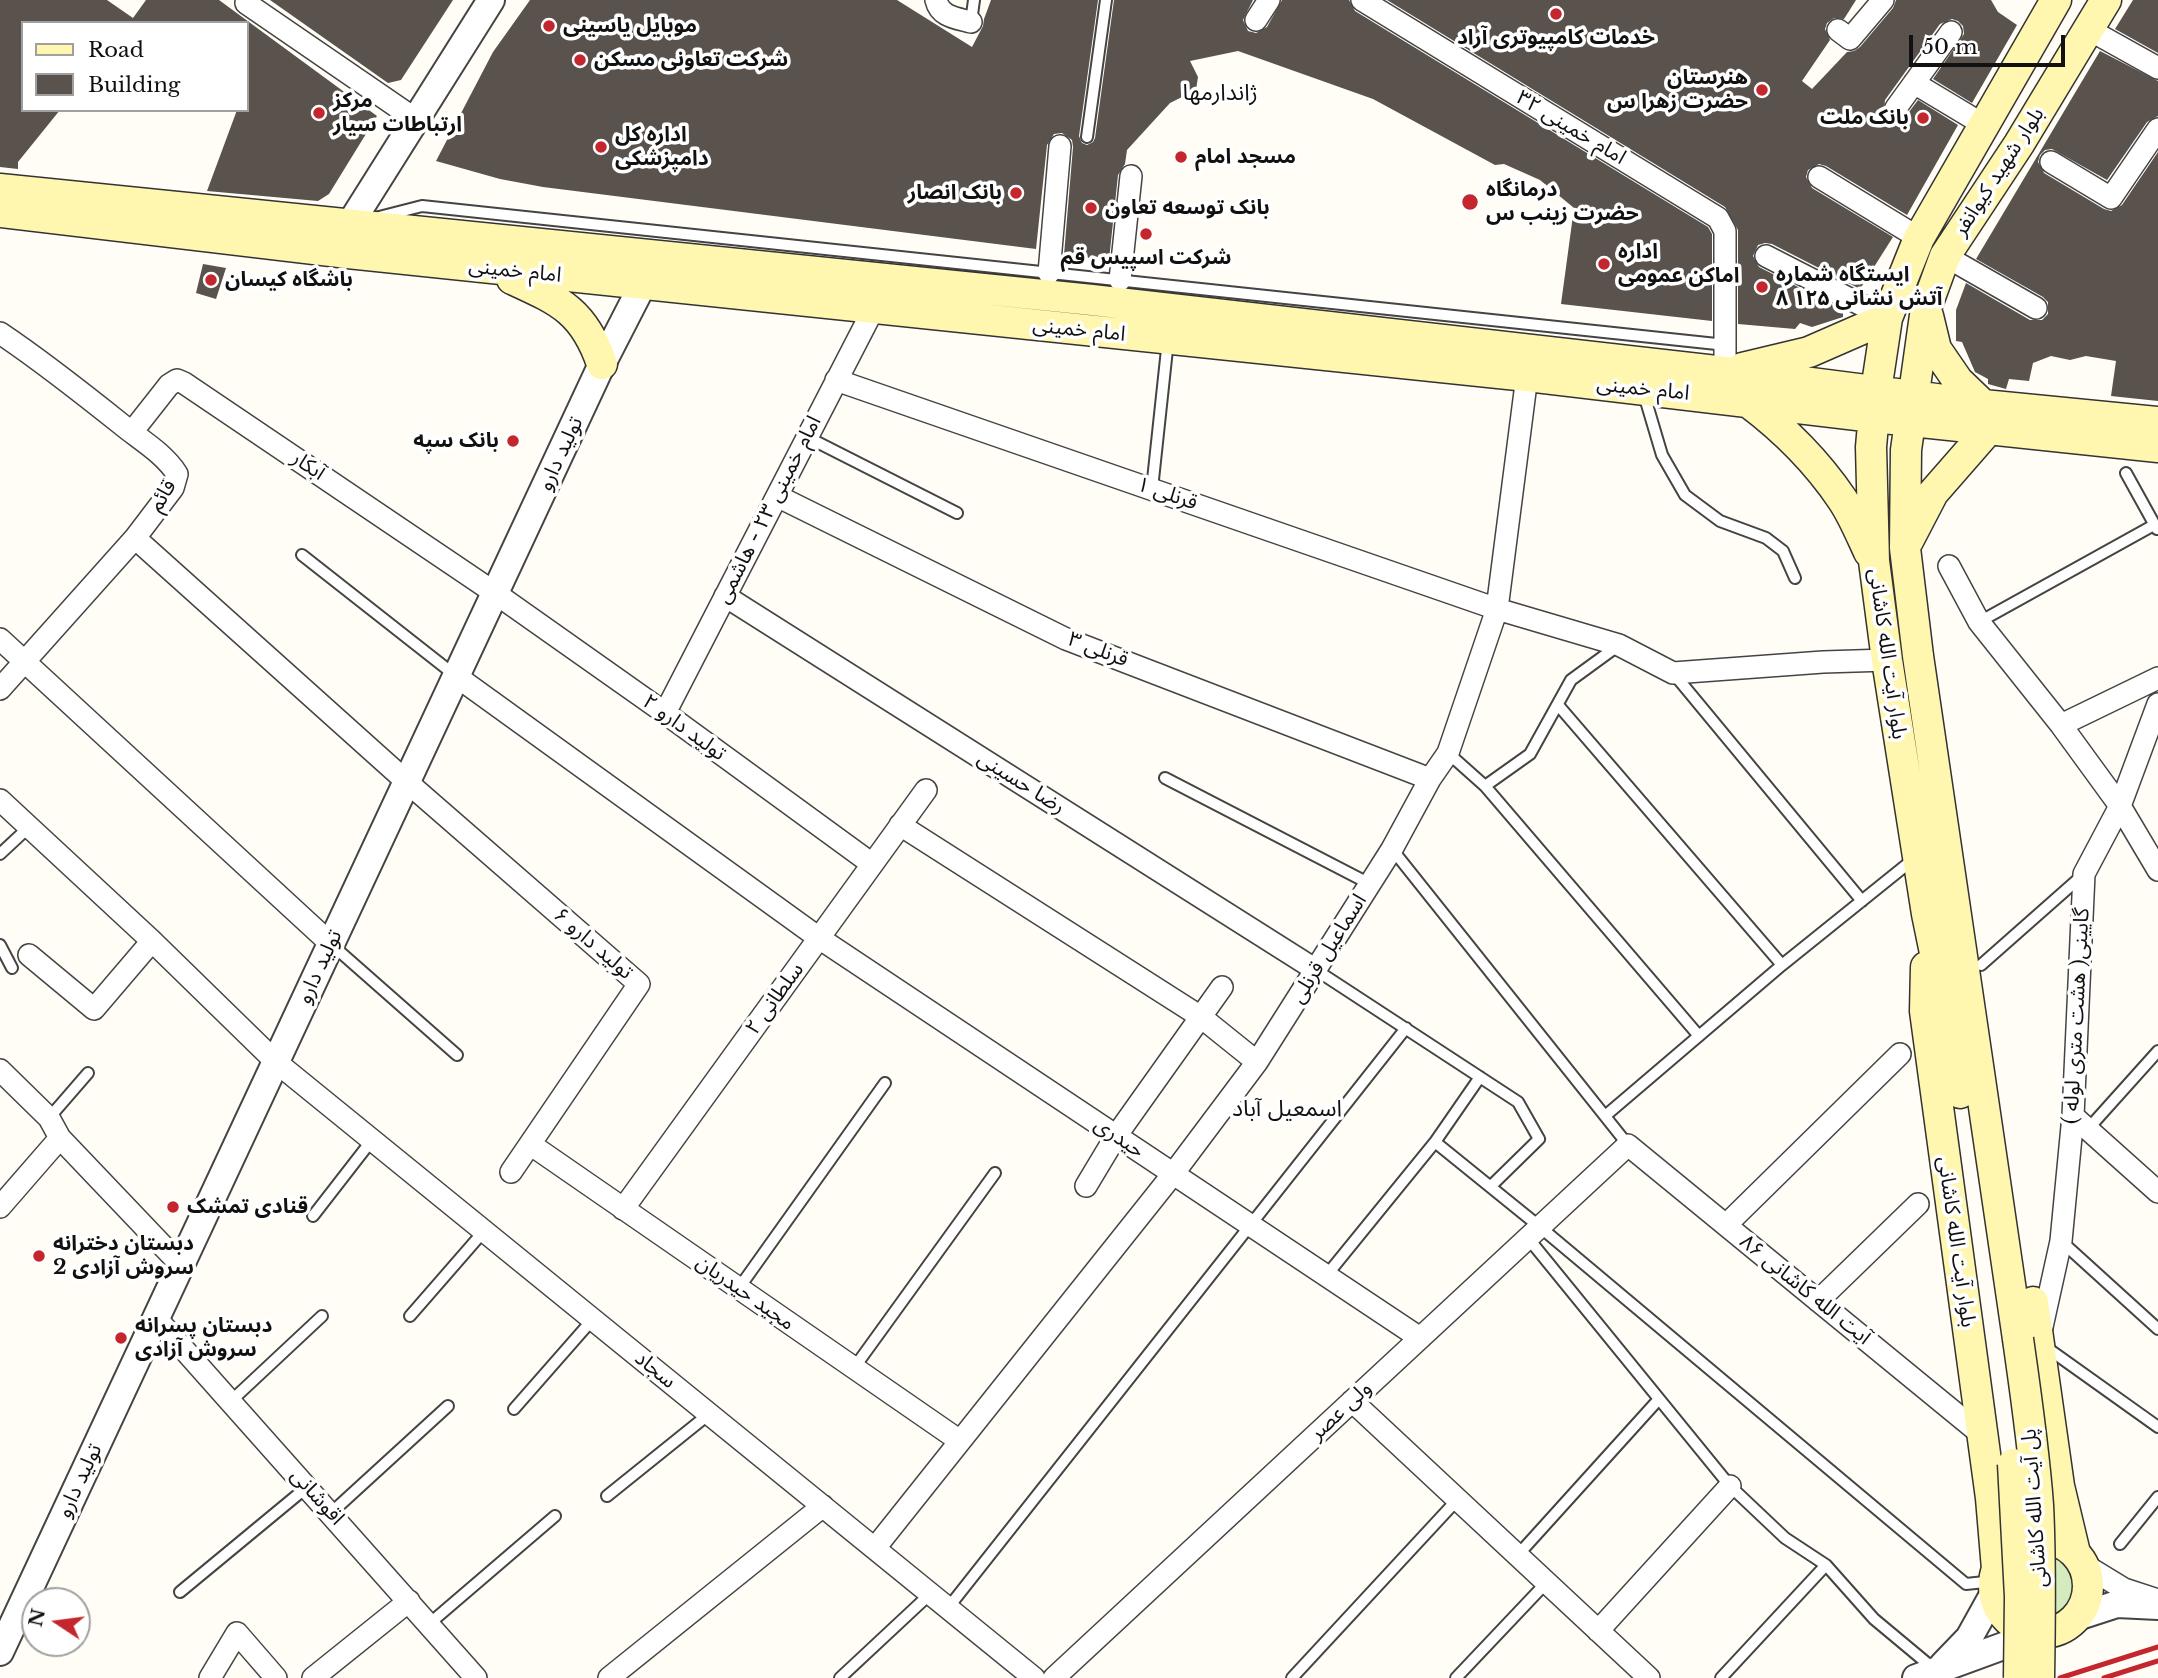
<!DOCTYPE html>
<meta charset="utf-8">
<style>
body{margin:0}
#map{position:relative;width:2158px;height:1678px;overflow:hidden;background:#fffdf5;font-family:"Libre Baskerville",serif}
canvas{display:block}
.legend{position:absolute;left:21px;top:21px;width:228px;height:91px;box-sizing:border-box;background:#fff;border:2px solid #a0a0a0;margin:0;padding:9px 12px;list-style:none;font-size:21px;color:#111}
.legend li{display:flex;align-items:center;gap:14px;height:35px}
.legend b{width:35px;border:2px solid #a0a0a0}
.north{position:absolute;left:21px;top:1587px;width:70px;height:70px;box-sizing:border-box;background:#fff;border:2px solid #a0a0a0;border-radius:50%;rotate:283deg;font-size:19px;font-weight:700;line-height:28px;text-align:center;color:#111}
.north::after{content:'';display:block;margin:auto;width:24px;height:32px;background:#c4262e;clip-path:polygon(50% 0,100% 100%,50% 72%,0 100%)}
.scale{position:absolute;left:1909px;top:35px;width:156px;height:32px;box-sizing:border-box;border:4px solid #111;border-top:0;padding-left:9px;font-size:21px;line-height:24px;white-space:nowrap;color:#111;-webkit-text-stroke:5px #fff;paint-order:stroke}
</style>
<div id="map">
<canvas width="2158" height="1678"></canvas>
<ul class="legend">
<li><b style="height:9px;background:#fff6b0"></b>Road</li>
<li><b style="height:19px;background:#5a524d"></b>Building</li>
</ul>
<div class="north">N</div>
<div class="scale">50 m</div>
</div>
<script>
const ctx = document.querySelector('canvas').getContext('2d');
ctx.lineJoin = 'round';
function fillPath(path, color) { ctx.fillStyle = color; ctx.fill(path, 'evenodd'); }
function strokePath(path, color, width, dash) { ctx.strokeStyle = color; ctx.lineWidth = width; ctx.lineCap = dash ? 'butt' : 'round'; ctx.setLineDash(dash || []); ctx.stroke(path); }
function drawText(font, color, halo, rows, align = 'center') {
  ctx.font = font + ' "Libre Baskerville","Noto Sans Arabic",serif'; ctx.lineWidth = 7; ctx.setLineDash([]); ctx.textBaseline = 'middle'; ctx.strokeStyle = halo; ctx.fillStyle = color; for (const [text, x, y, turn = 0] of rows) {
    ctx.save(); ctx.translate(x, y); ctx.rotate((+turn || 0) * Math.PI / 180); ctx.textAlign = isNaN(turn) ? turn : align; if (halo) ctx.strokeText(text, 0, 0); ctx.fillText(text, 0, 0); ctx.restore();
  }
}
fillPath(new Path2D(`
 M2050 1549C2087 1565 2088 1603 2052 1622L2004 1595 2003 1582Z`), '#d5ebbd');
fillPath(new Path2D(`
 M0 0H107L133 18 146 0H219L377 116 329 194 318 201 207 191 237 110H247V23H23V110H60L18 162V169L0 167Z
 M270 0H453L401 80 388 83Z
 M530 0H897L972 47 983 26 984 19 991 0H1098L1079 136 1082 143 1087 145 1093 142 1095 138 1114 0H1253L1243 20 1248 31 1256 33 1267 27 1282 0H1349L1355 11 1708 227 1712 234V321L1561 304 1574 208 1540 180 1504 164 1495 165 1373 99 1238 51 1190 61 1198 77 1196 90 1170 103 1127 150 1125 164 1118 175 1109 260 1064 255 1073 147 1072 140 1062 133 1054 134 1047 145 1036 249 543 187 500 179 436 161 493 52Z
 M1387 0H1856L1844 19 1834 18 1827 23 1825 29 1830 40 1802 81 1812 89 1847 52 1854 51 1860 47 1893 8 1896 0H1991L1998 12 2017 25 1972 103 1933 79 1964 34 1963 26 1958 21 1952 19 1940 24 1885 100 1884 113 1894 121 1906 116 1918 100 1958 125 1907 215 1826 166 1819 164 1808 170 1806 177 1812 188 1893 237 1860 289 1772 244 1765 243 1758 245 1753 256 1759 267 1843 310V317L1812 327 1800 323 1795 329 1738 324V230L1725 207Z
 M2133 0H2158V53L2115 29Z
 M2100 51 2158 81V116L2147 122 2107 180 2052 149 2045 150 2040 155 2038 162 2044 173 2104 209 2111 211 2122 205 2158 152V401L2111 396 2116 361 2086 356 2070 360 2051 356 2033 363 2029 381 2009 379 2006 389 1988 384V379L1975 372 1962 342 1956 341V310L1966 283 2030 320H2042L2048 314V302L2043 297 1976 259Z
 M203 264 226 268 216 299 196 293Z`), '#5a524d');
const service = new Path2D(`
 M971 22 974 0
 M1087 137 1106 0
 M379 217 422 206 1726 345
 M1643 391 1662 455 1685 495 1720 521 1766 538 1783 551 1795 578
 M807 437 957 513
 M2126 473 2157 529
 M1152 489 1168 340
 M302 555 456 676
 M1979 622 2154 525
 M1674 674 1862 901
 M1558 705 1782 965
 M1448 753 1485 786 1699 1036
 M1165 778 1370 884
 M1485 786 1530 754 1571 680 1619 645
 M1392 849 1628 1145
 M0 854 29 827
 M331 944 457 1055
 M0 945 12 968
 M1981 965 2084 874
 M1316 970 1518 1102 1539 1139 1491 1186
 M1605 1116 1782 965 1915 858
 M49 1118 88 1073
 M2088 1129 2158 1051
 M1435 1142 1540 1227 1966 1584 1994 1581
 M313 1216 372 1140
 M1528 1238 1730 1486 1785 1538 1826 1565 1874 1619 1934 1669
 M2061 1241 2158 1329
 M1326 1276 1435 1142 1480 1077
 M739 1288 885 1083
 M410 1316 484 1231
 M2043 1345 2158 1427
 M854 1368 995 1173
 M230 1402 322 1316
 M514 1409 593 1319
 M607 1496 709 1414
 M331 1513 448 1406
 M2120 1544 2158 1497
 M1517 1556 1659 1399
 M180 1592 307 1487
 M948 1608 1406 1028
 M429 1624 555 1516
 M840 1678 930 1594
 M1292 1678 1457 1500
 M1456 1678 1546 1583
 M1721 1678 1826 1565`);
const minor = new Path2D(`
 M248 0 246 3 415 119
 M936 0C940 17 956 18 971 22
 M1362 0 1718 218 1725 231V372
 M1256 20 1269 0
 M2088 29 2158 68
 M1838 30 1850 39 1883 0
 M1914 83 1984 125
 M1896 108 1951 32
 M2051 162 2111 198 2158 129
 M1819 177 1919 238
 M1766 256 1887 318
 M1945 256 2036 308
 M1049 273 1060 146
 M1120 280 1131 176
 M0 333C42 361 81 392 121 424 139 439 164 453 177 474L173 488 135 538 0 689
 M836 380 1497 609 1619 645 1673 673 1823 662 1887 660
 M132 432 169 385 177 380 184 383 495 593 665 713 872 864
 M777 496 1066 639 1430 779
 M135 538 407 782 639 984 511 1172
 M1949 566 1979 622 2061 725 2120 806 2158 870
 M725 596 1316 970
 M0 639 331 944
 M456 676 819 938 1420 1338
 M665 713 874 308
 M2061 725 2158 678
 M0 800 152 941 276 1062 1034 1678
 M900 825 1201 1017 1257 1062
 M29 955 94 1009 152 941
 M0 1070 49 1118 60 1138 181 1265
 M2073 1116 2158 1192
 M530 1144 960 1441
 M1086 1186 1116 1136 1222 987
 M0 1207 60 1138
 M623 1209 926 790
 M1726 1225 1900 1054
 M1818 1301 1918 1204
 M156 1318 476 1678
 M2042 1327 2061 1241 2073 1116 2084 874 2120 806 2158 704
 M1352 1401 1649 1678
 M875 1548 1173 1174 1257 1062 1392 849 1430 779 1448 753 1497 609 1527 376
 M2083 1564 2124 1589 2158 1600
 M1598 1631 1730 1486
 M210 1678 237 1633 276 1678
 M313 1678 409 1601
 M609 1678 823 1506
 M1054 1678 1628 1145 1982 1435`);
const tertiary = new Path2D(`
 M350 224 491 0
 M2077 1617 2117 1604 2158 1606
 M0 1652 602 364 643 284
 M1943 1665 1969 1638 1994 1593
 M1916 1678 2036 1634`);
const secondary = new Path2D(`
 M0 189 1092 300 1725 372 1983 405 2158 422
 M0 212 348 253 1527 376 1874 417 2158 447
 M512 279C560 301 584 311 602 364
 M1928 316 1936 349 1958 381 1983 405
 M1742 368 1809 352 1887 318
 M1748 402C1784 429 1817 462 1842 499 1853 515 1861 535 1869 552
 M1908 541 1933 493 1988 430
 M1926 967 1925 1011 1991 1498 1997 1569
 M1960 1093 1948 1016 1927 914 1887 660 1874 561 1871 447 1876 391 1887 318 1919 238 2056 0
 M2033 1302 2059 1486 2075 1553
 M2018 1339 1918 656 1905 548 1906 450 1926 308 1945 256 2019 144 2106 0
 M1994 1586a47 47 0 1 1 94 0a47 47 0 1 1-94 0Z`);
strokePath(service, '#444', 14);
strokePath(minor, '#444', 24);
strokePath(tertiary, '#444', 30);
strokePath(secondary, '#333', 33);
strokePath(service, '#fff', 10);
strokePath(minor, '#fff', 21);
strokePath(tertiary, '#fff', 26);
strokePath(secondary, '#fff6b0', 30);
strokePath(new Path2D(`
 M2060 1678 2158 1647
 M2104 1678 2158 1661`), '#c4262e', 5);
const secondaryBridge = new Path2D(`
 M2018 1339C2026 1395 2034 1450 2038 1505 2041 1563 2040 1620 2039 1678
 M2013 1464 2020 1597 2019 1678`);
strokePath(secondaryBridge, '#333', 33, []);
strokePath(secondaryBridge, '#fff6b0', 30);
for (const [x, y, r, color] of [
 [1556,14,7,"#c4262e"],
 [549,26,7,"#c4262e"],
 [580,60,7,"#c4262e"],
 [1762,90,7,"#c4262e"],
 [319,113,7,"#c4262e"],
 [1923,118,7,"#c4262e"],
 [601,147,7,"#c4262e"],
 [1181,157,7,"#c4262e"],
 [1016,193,7,"#c4262e"],
 [1470,202,9,"#c4262e"],
 [1091,208,7,"#c4262e"],
 [1146,234,7,"#c4262e"],
 [1604,264,7,"#c4262e"],
 [211,280,7,"#c4262e"],
 [1762,287,7,"#c4262e"],
 [513,441,7,"#c4262e"],
 [173,1207,7,"#c4262e"],
 [39,1256,7,"#c4262e"],
 [121,1338,7,"#c4262e"]
]) { const dot = new Path2D(); dot.arc(x, y, r, 0, 2 * Math.PI); ctx.fillStyle = color; ctx.fill(dot); strokePath(dot, '#fff', 2.5); }
drawText('bold 21px', '#111', '#fff', [
 ["موبایل یاسینی",563,26],
 ["خدمات کامپیوتری آراد",1556,38,"center"],
 ["شرکت تعاونی مسکن",594,60],
 ["هنرستان",1748,78,"right"],
 ["حضرت زهرا س",1748,102,"right"],
 ["مرکز",333,101],
 ["ارتباطات سیار",333,125],
 ["بانک ملت",1909,118,"right"],
 ["اداره کل",615,135],
 ["دامپزشکی",615,159],
 ["مسجد امام",1195,157],
 ["درمانگاه",1486,190],
 ["حضرت زینب س",1486,214],
 ["بانک انصار",1002,193,"right"],
 ["بانک توسعه تعاون",1105,208],
 ["اداره",1618,252],
 ["اماکن عمومی",1618,276],
 ["شرکت اسپیس قم",1146,258,"center"],
 ["ایستگاه شماره",1776,275],
 ["۸ آتش نشانی ۱۲۵",1776,299],
 ["باشگاه کیسان",225,280],
 ["بانک سپه",499,441,"right"],
 ["قنادی تمشک",187,1207],
 ["دبستان دخترانه",53,1244],
 ["سروش آزادی 2",53,1268],
 ["دبستان پسرانه",135,1326],
 ["سروش آزادی",135,1350]
], 'left');
drawText('21px', '#111', '#fff', [
 ["امام خمینی ۳۲",1571,128,31],
 ["بلوار شهید کیوانفر",1999,172,-57],
 ["امام خمینی",515,271,6],
 ["امام خمینی",1079,330,6],
 ["امام خمینی",1643,389,6],
 ["تولید دارو",561,454,-65],
 ["آبکار",308,466,34],
 ["قرنلی ۱",1167,494,19],
 ["قائم",163,496,-59],
 ["امام خمینی ۲۳ - هاشمی",769,510,-63],
 ["قرنلی ۳",1098,650,21],
 ["بلوار آیت الله کاشانی",1887,654,82],
 ["تولید دارو ۲",684,728,36],
 ["رضا حسینی",1021,783,32],
 ["تولید دارو ۶",593,944,41],
 ["اسماعیل قرنلی",1329,949,-58],
 ["تولید دارو",320,967,-65],
 ["۲ سلطانی",775,999,-54],
 ["گایینی( هشت متری لوله )",2077,1016,-87],
 ["حیدری",1119,1138,34],
 ["بلوار آیت الله کاشانی",1956,1242,82],
 ["آیت الله کاشانی ۸۶",1805,1290,39],
 ["مجید حیدریان",745,1293,35],
 ["سجاد",655,1370,39],
 ["ولی عصر",1341,1411,-43],
 ["تولید دارو",80,1481,-65],
 ["اقوشانی",317,1497,48],
 ["پل آیت الله کاشانی",2035,1508,-94]
]);
drawText('23px', '#111', '#fff', [
 ["ژاندارمها",1220,94],
 ["اسمعیل آباد",1287,1110]
]);
</script>
